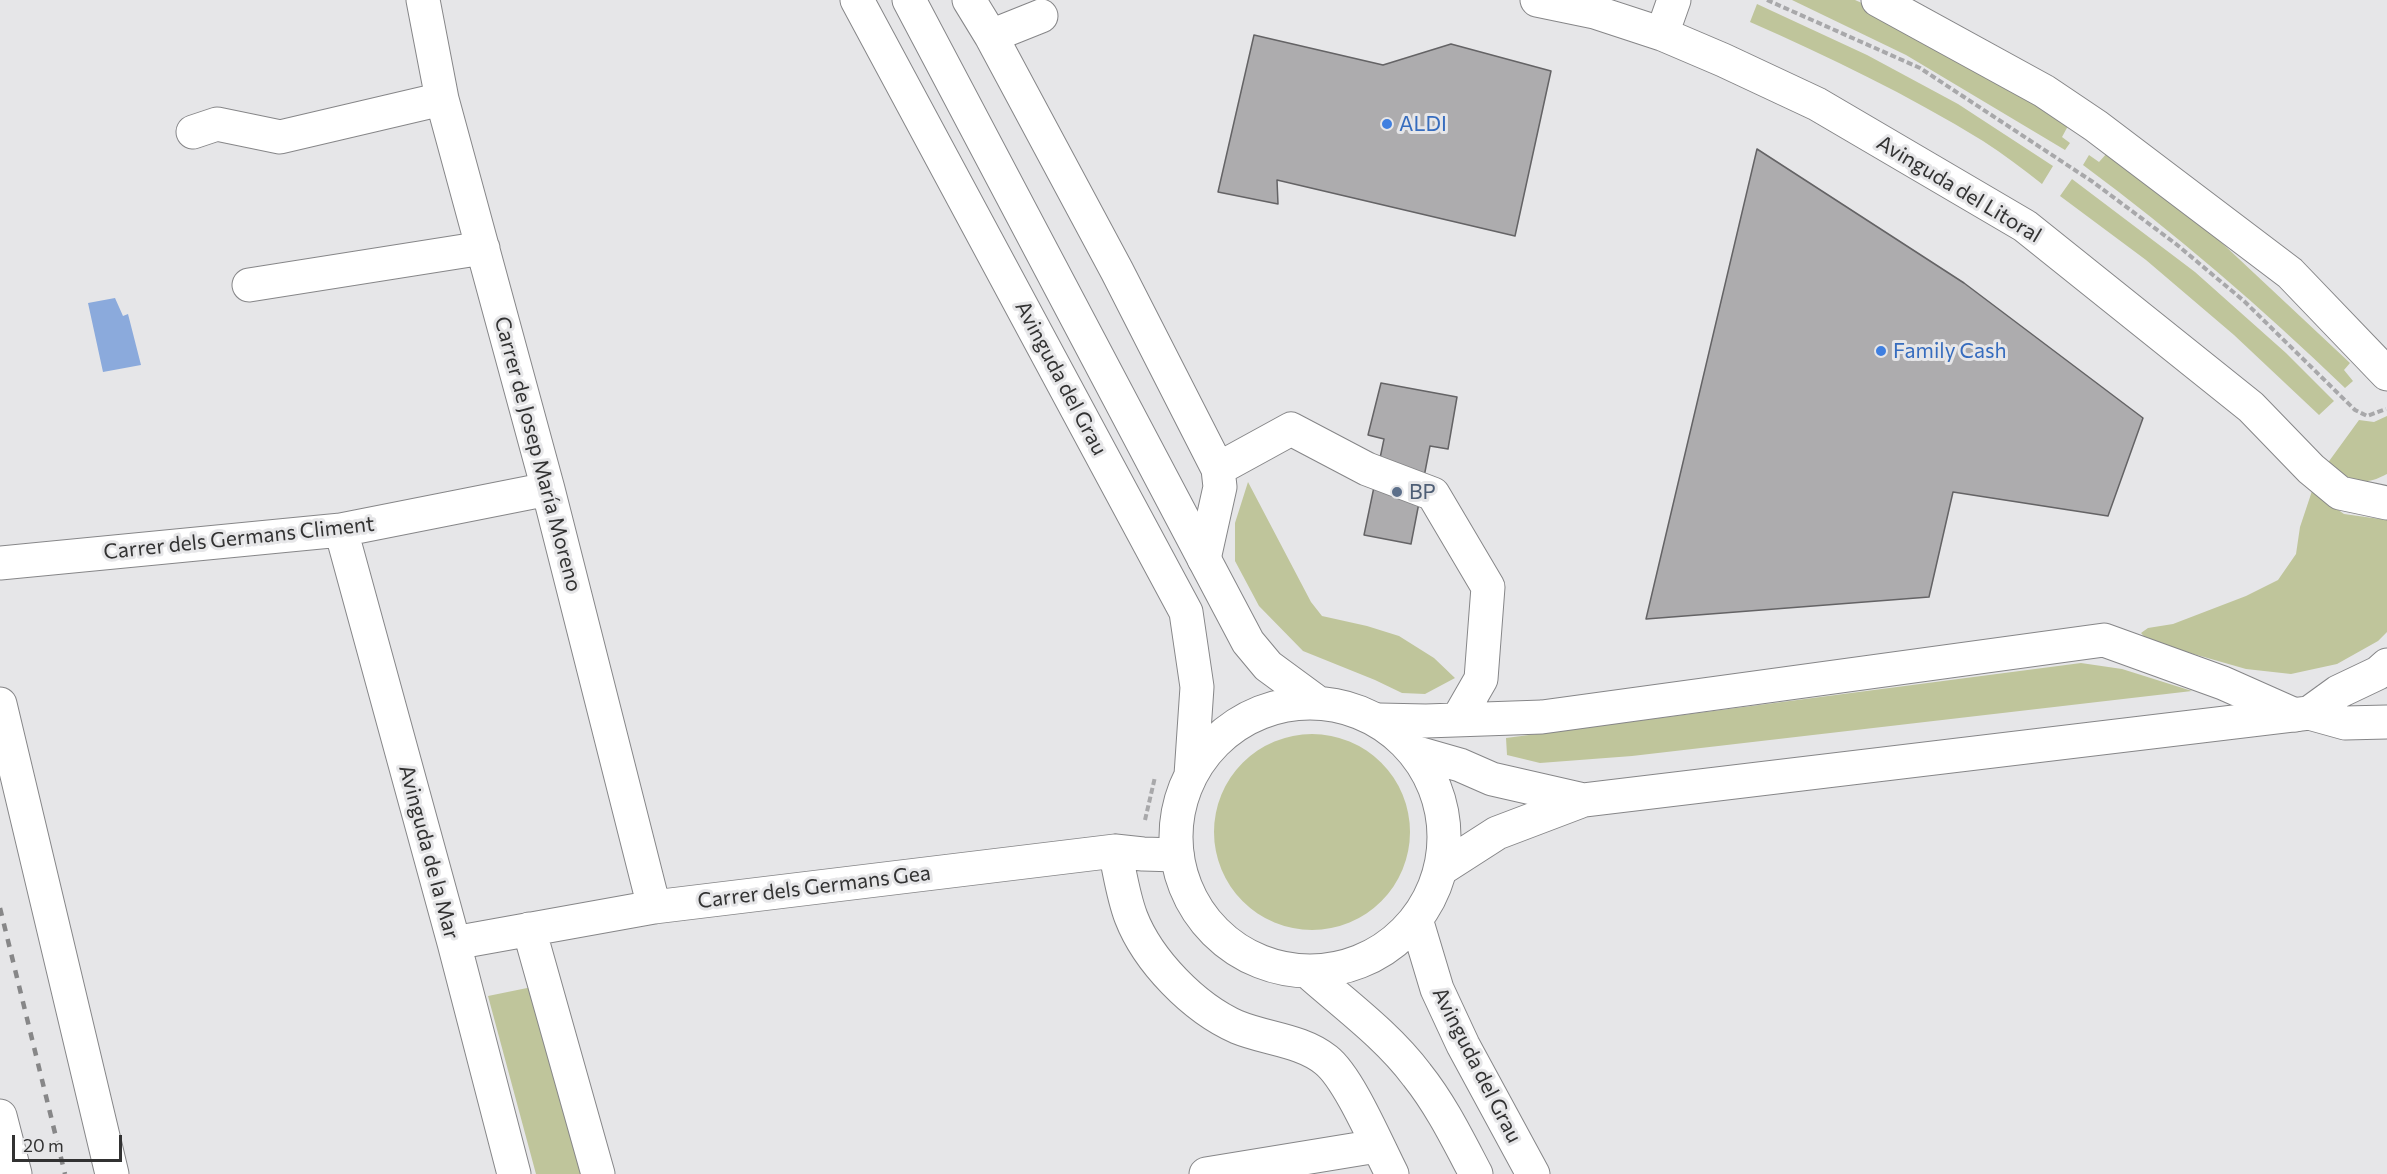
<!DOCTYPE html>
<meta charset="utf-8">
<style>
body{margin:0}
#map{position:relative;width:2387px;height:1174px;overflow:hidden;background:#e6e6e8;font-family:Commissioner,sans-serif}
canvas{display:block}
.scale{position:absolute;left:12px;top:1135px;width:110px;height:27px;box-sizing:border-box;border:3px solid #323232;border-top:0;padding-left:8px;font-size:18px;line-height:21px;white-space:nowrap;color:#323232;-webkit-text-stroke:4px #e6e6e8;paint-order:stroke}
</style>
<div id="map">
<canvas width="2387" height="1174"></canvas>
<div class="scale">20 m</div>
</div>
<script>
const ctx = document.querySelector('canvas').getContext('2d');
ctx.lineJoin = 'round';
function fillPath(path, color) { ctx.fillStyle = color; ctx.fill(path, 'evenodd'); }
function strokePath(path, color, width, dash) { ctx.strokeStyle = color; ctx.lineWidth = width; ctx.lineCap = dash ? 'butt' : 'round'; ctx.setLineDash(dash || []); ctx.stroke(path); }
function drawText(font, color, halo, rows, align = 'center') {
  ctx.font = font + ' Commissioner,sans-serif'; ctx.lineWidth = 6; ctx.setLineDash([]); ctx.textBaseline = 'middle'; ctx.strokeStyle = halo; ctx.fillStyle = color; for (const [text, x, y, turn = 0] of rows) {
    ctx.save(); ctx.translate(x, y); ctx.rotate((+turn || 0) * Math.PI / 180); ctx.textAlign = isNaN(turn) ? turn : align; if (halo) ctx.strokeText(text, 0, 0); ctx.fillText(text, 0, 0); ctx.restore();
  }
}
fillPath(new Path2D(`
 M1792 0H1855L1878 10 2026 97 2068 126 2062 137 2070 143 2065 150 1906 55Z
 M1757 4 1867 55 1958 104 2053 166 2042 184C2023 169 2003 154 1983 141 1908 95 1830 57 1750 22Z
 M2108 152 2207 229 2350 363 2344 370 2353 381 2345 388C2261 307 2176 234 2083 165L2089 155 2099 162Z
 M2072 179 2195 272 2286 353 2334 401 2319 415 2234 335 2146 260 2060 196Z
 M2387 416V474C2361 488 2348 481 2327 464L2359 420 2374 422Z
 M1248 482 1311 602 1322 616 1367 626 1399 636 1434 658 1455 678 1425 694 1402 693 1375 680 1303 651 1259 606 1235 561V523Z
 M2312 491 2344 514 2387 520V632L2378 641 2337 664 2291 674 2246 669 2148 641 2141 633 2148 628 2173 624 2246 596 2278 580 2296 554 2300 527Z
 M2081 663 2122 669 2192 691 1632 756 1540 763 1507 755 1506 738Z
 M1214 832a98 98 0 1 1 196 0a98 98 0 1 1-196 0Z
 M532 987 583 1174H536L488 996Z`), '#bfc59b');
fillPath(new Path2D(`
 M115 298 123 316 128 314 141 365 103 372 88 303Z`), '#8baadc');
const building = new Path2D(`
 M1254 35 1383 65 1451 44 1551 71 1515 236 1277 180 1278 204 1218 192Z
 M1757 149 1964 283 2143 418 2108 516 1953 492 1929 597 1646 619Z
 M1381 383 1457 397 1448 449 1430 446 1411 544 1364 535 1384 439 1368 435Z`);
fillPath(building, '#adacae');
strokePath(building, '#646365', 1.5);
const minor = new Path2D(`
 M423 0 442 99 548 489 654 907
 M969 0 991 36 1117 271 1218 469 1220 487 1204 559
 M1537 0 1595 12 1662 34 1723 60 1817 104 2025 226 2251 407 2311 469 2340 493 2387 503
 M1878 0 2044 91 2096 126 2290 273 2387 374
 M1662 34 1674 0
 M991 36 1041 16
 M193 132 217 124 280 137 442 99
 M249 285 483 248
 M1218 469 1291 429 1367 469 1433 494 1488 587 1481 679 1458 719
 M341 530 454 943 514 1174
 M0 563 341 530 548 489
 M0 704 112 1174
 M1379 720 1426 721 1542 717 2104 640 2223 683 2295 715
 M1115 851C1120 873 1123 896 1131 917 1148 961 1194 1008 1237 1027 1266 1039 1301 1040 1326 1060 1349 1078 1377 1145 1392 1174
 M529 929 598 1174
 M454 943 654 907 1115 851 1143 854 1177 855
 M0 1116 15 1174
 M1206 1174 1377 1146`);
const major = new Path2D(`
 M857 0 1186 612 1197 687 1191 775
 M909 0 1248 642 1268 666 1317 702
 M1176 837a134 134 0 1 1 268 0a134 134 0 1 1-268 0Z
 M2309 713 2338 692 2378 673 2387 665
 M1418 753 1460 765 1492 779 1584 800
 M1441 869 1497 833 1584 800 2309 713 2345 723 2387 722
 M1416 919 1437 989 1463 1045 1533 1174
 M1307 971C1344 1004 1387 1035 1417 1075 1441 1105 1458 1140 1476 1174`);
strokePath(minor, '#868688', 35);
strokePath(major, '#868688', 35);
strokePath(new Path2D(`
 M1767 0 1920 68 2093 182 2176 244 2244 301 2355 410 2367 416 2386 409
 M1145 820 1155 777`), '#a8a8aa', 4, [6, 3]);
strokePath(minor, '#fff', 33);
strokePath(major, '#fff', 33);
strokePath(new Path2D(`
 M0 908 65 1174`), '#878788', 4.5, [8, 8]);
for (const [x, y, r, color] of [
 [1387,124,6,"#3f7fe0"],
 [1881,351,6,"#3f7fe0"],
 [1397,492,6,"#5c6f8a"]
]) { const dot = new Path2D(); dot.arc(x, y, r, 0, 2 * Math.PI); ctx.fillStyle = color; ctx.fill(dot); strokePath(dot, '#e6e6e8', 2); }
drawText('21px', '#366cbe', '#e6e6e8', [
 ["ALDI",1399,124],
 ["Family Cash",1893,351]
], 'left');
drawText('21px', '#323232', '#e6e6e8', [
 ["Avinguda del Litoral",1959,189,31],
 ["Avinguda del Grau",1061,378,62],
 ["Carrer de Josep María Moreno",538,454,75],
 ["Carrer dels Germans Climent",239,538,-6],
 ["Avinguda de la Mar",429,852,75],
 ["Carrer dels Germans Gea",814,887,-7],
 ["Avinguda del Grau",1477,1065,63]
]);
drawText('21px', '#4e5e75', '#e6e6e8', [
 ["BP",1409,492]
], 'left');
</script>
